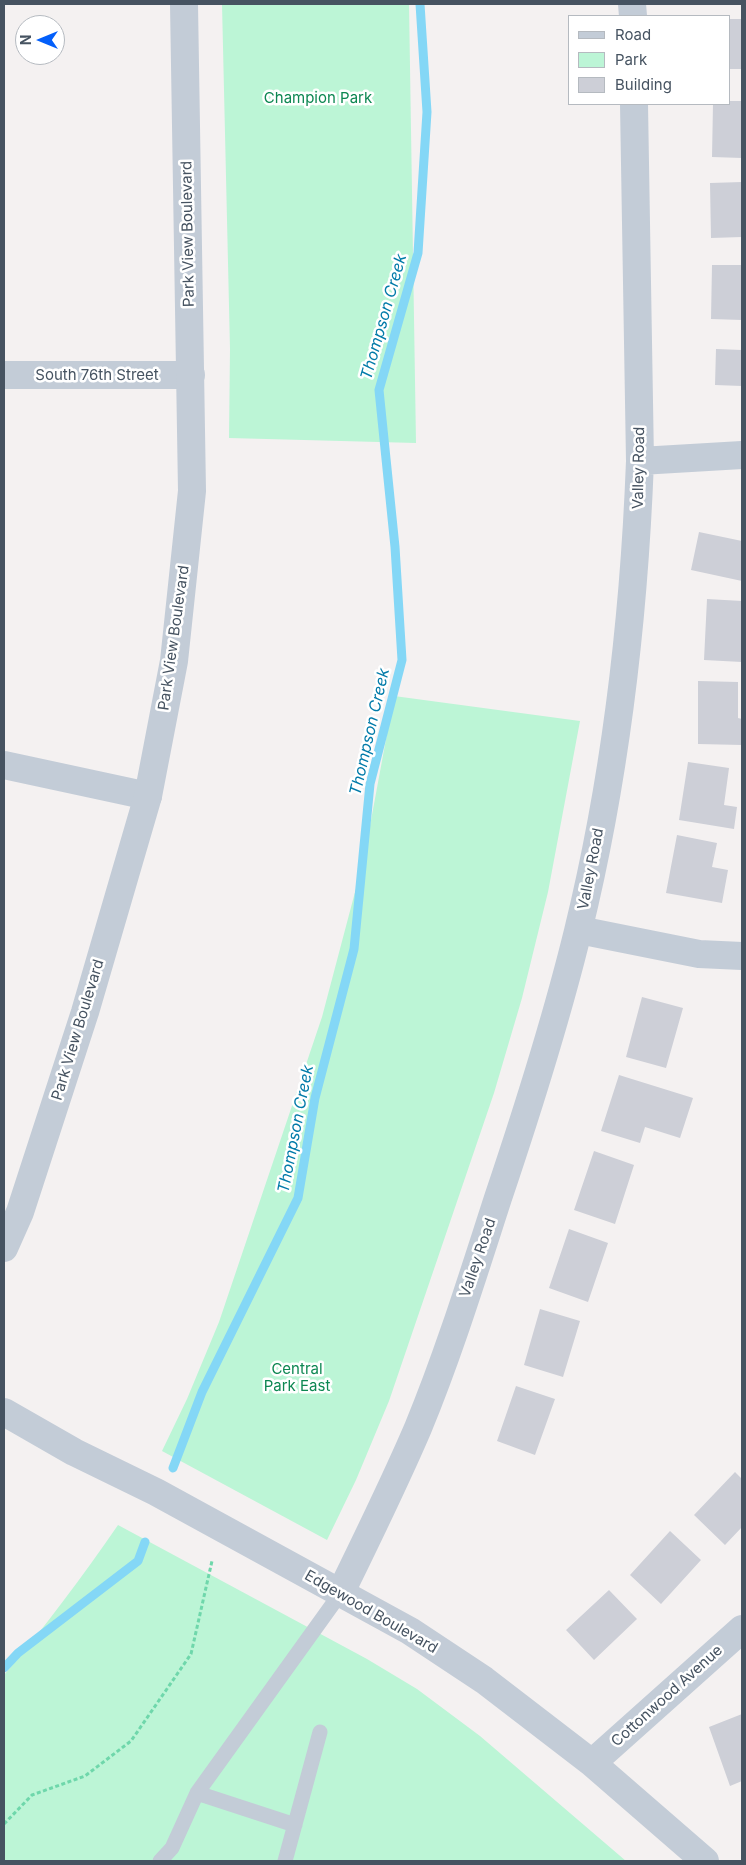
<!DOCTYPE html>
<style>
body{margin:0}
#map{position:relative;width:746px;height:1865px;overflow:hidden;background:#f4f1f1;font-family:Inter,sans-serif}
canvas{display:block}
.frame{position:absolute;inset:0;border:5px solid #465361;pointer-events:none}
.legend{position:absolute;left:568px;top:15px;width:162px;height:90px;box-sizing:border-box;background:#fff;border:1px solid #b5bac0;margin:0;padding:6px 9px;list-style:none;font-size:15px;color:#465361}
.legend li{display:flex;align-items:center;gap:10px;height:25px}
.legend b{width:25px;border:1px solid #b5bac0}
.north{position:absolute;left:15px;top:15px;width:50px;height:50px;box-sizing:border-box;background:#fff;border:1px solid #b5bac0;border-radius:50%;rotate:270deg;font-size:14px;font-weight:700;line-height:20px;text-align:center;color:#465361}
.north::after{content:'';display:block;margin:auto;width:18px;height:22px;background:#045ffa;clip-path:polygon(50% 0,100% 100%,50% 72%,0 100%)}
</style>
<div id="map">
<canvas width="746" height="1865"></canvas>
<div class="frame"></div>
<ul class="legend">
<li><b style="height:6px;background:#c3ccd7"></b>Road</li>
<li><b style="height:14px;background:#bcf5d6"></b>Park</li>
<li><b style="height:14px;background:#cdcfd7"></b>Building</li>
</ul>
<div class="north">N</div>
</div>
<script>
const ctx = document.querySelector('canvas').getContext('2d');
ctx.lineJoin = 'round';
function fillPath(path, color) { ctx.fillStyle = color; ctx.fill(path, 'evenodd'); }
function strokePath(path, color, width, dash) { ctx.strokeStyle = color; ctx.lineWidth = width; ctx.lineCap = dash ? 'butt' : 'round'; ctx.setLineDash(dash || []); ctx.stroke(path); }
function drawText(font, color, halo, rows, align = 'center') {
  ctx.font = font + ' Inter,sans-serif'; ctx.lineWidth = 5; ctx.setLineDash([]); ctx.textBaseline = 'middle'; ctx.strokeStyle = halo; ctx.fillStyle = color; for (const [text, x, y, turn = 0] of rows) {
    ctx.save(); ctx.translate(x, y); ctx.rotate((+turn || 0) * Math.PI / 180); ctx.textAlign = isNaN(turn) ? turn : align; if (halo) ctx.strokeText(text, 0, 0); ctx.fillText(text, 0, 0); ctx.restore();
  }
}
fillPath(new Path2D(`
 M222 4H409L416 443 229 438 230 349Z
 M394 696 580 721 548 892 522 998 494 1093 389 1401 356 1480 327 1540 162 1451 187 1399 219 1322 322 1017 364 858Z
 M118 1525 367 1659 417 1689 480 1736 626 1861H4V1675C45 1627 82 1577 118 1525Z`), '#bcf5d6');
strokePath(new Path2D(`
 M173 1468 202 1392 298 1198 315 1098 354 949 370 784 402 660 395 547 379 390 418 253 427 112 420 4
 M4 1668 18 1653 138 1561 145 1542`), '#84d7f6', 9);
fillPath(new Path2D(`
 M730 19H742V69H730Z
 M730 101H742V158L712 157 713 104H730Z
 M742 182V237L711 238 710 183Z
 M712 265H742V320L711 319Z
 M716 349 742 350V386L715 385Z
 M699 532 742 541V581L691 570Z
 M707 599 742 601V662L704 660Z
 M698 681 738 682V718L742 719V745L698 744Z
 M688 762 729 768 724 805 737 807 734 829 679 820Z
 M677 835 717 843 712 867 728 870 722 903 666 893Z
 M642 997 683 1008 666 1068 626 1057Z
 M619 1075 693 1098 680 1138 645 1127 640 1143 601 1131Z
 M594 1151 634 1165 615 1224 574 1210Z
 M569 1229 608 1243 588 1302 549 1288Z
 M540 1309 580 1321 563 1377 524 1365Z
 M516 1386 555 1399 535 1455 497 1441Z
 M735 1472 742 1479V1527L725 1545 694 1515Z
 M670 1531 701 1560 661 1604 630 1575Z
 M609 1590 637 1619 594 1660 566 1630Z
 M742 1714V1781L730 1786 709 1727Z`), '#cdcfd7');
strokePath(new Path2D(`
 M4 1824 32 1795 85 1776 131 1741 191 1654 212 1561`), '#6fd7ab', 3, [4, 2.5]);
strokePath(new Path2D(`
 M197 1793 295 1825
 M160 1861 172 1848 197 1793 340 1594
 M285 1861 320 1732`), '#c3ccd7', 15);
strokePath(new Path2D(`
 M632 4 633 16
 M4 375H191
 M640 461 742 455
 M4 765 148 796
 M579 930 699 954 742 956
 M4 1412 74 1452 156 1492 410 1631 484 1680 592 1763 705 1861
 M340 1594C367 1539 394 1484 418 1428 449 1353 473 1275 498 1198 528 1109 556 1021 578 931 616 776 634 619 640 461L634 104
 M592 1763 742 1629`), '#c3ccd7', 28);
strokePath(new Path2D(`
 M4 1248 20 1212 85 1012 148 796 174 661 192 491 184 4`), '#c3ccd7', 28);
drawText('15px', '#0d8752', '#fff', [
 ["Champion Park",318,98],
 ["Central",297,1369],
 ["Park East",297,1386]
]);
drawText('15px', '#465361', '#fff', [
 ["Park View Boulevard",188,234,-91],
 ["South 76th Street",97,375],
 ["Valley Road",639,468,-89],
 ["Park View Boulevard",174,638,-82],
 ["Valley Road",591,869,-79],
 ["Park View Boulevard",78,1030,-73],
 ["Valley Road",478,1258,-71],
 ["Edgewood Boulevard",371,1612,30],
 ["Cottonwood Avenue",667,1696,-42]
]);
drawText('italic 16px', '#027ba9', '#fff', [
 ["Thompson Creek",384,317,-74],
 ["Thompson Creek",370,732,-77],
 ["Thompson Creek",296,1129,-79]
]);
</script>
